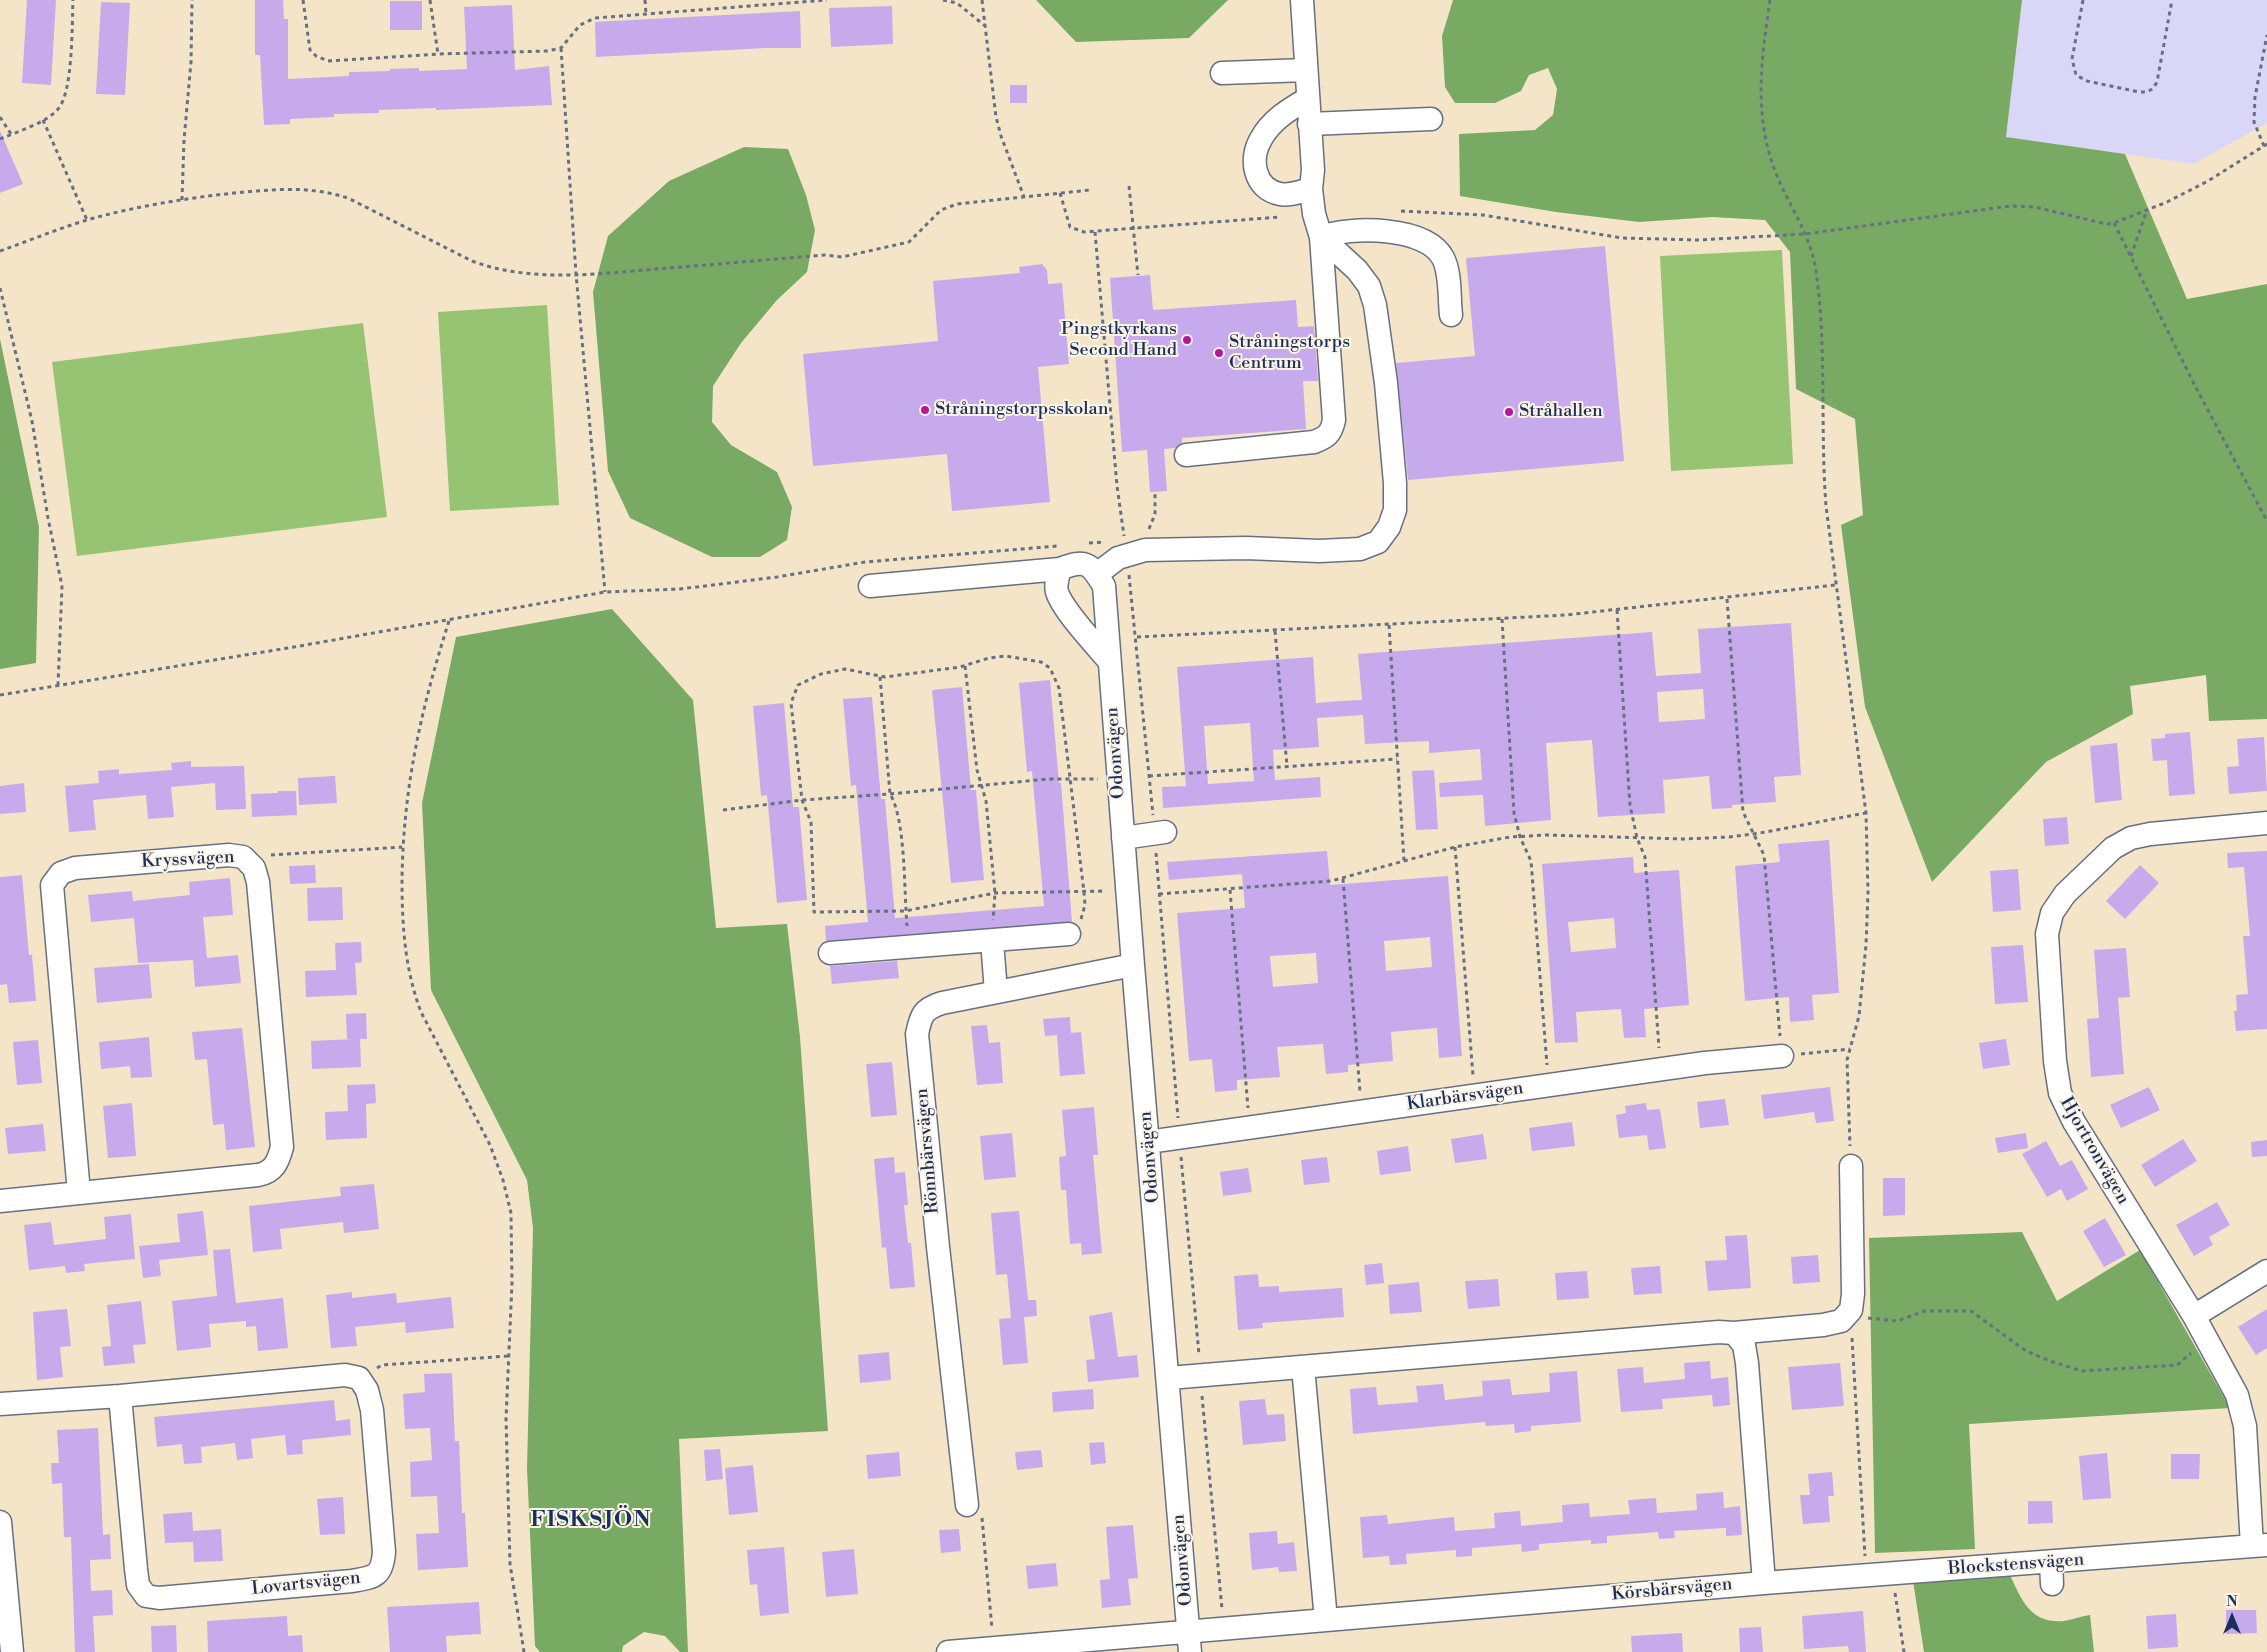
<!DOCTYPE html>
<meta charset="utf-8">
<style>
body{margin:0}
#map{position:relative;width:2267px;height:1652px;overflow:hidden;background:#f4e5c9;font-family:"Libre Bodoni",serif}
canvas{display:block}
.north{position:absolute;left:2207px;top:1592px;width:50px;height:50px;-webkit-text-stroke:4px #fcf5e5;paint-order:stroke;rotate:0deg;font-size:14px;font-weight:700;line-height:20px;text-align:center;color:#1b2f5e}
.north::after{content:'';display:block;margin:auto;width:18px;height:22px;background:#1b2f5e;clip-path:polygon(50% 0,100% 100%,50% 72%,0 100%)}
</style>
<div id="map">
<canvas width="2267" height="1652"></canvas>
<div class="north">N</div>
</div>
<script>
const ctx = document.querySelector('canvas').getContext('2d');
ctx.lineJoin = 'round';
function fillPath(path, color) { ctx.fillStyle = color; ctx.fill(path, 'evenodd'); }
function strokePath(path, color, width, dash) { ctx.strokeStyle = color; ctx.lineWidth = width; ctx.lineCap = dash ? 'butt' : 'round'; ctx.setLineDash(dash || []); ctx.stroke(path); }
function drawText(font, color, halo, rows, align = 'center') {
  ctx.font = font + ' "Libre Bodoni",serif'; ctx.lineWidth = 4; ctx.setLineDash([]); ctx.textBaseline = 'middle'; ctx.strokeStyle = halo; ctx.fillStyle = color; for (const [text, x, y, turn = 0] of rows) {
    ctx.save(); ctx.translate(x, y); ctx.rotate((+turn || 0) * Math.PI / 180); ctx.textAlign = isNaN(turn) ? turn : align; if (halo) ctx.strokeText(text, 0, 0); ctx.fillText(text, 0, 0); ctx.restore();
  }
}
fillPath(new Path2D(`
 M2022 0H2267V123L2194 164 2006 137Z`), '#dad6f7');
fillPath(new Path2D(`
 M1782 250 1793 464 1671 471 1660 256Z
 M547 305 559 505 450 511 438 312Z
 M363 323 387 517 77 556 52 362Z`), '#97c472');
fillPath(new Path2D(`
 M1036 0H1228L1189 38 1076 42Z
 M1453 0H2022L2006 137 2125 154 2187 299 2267 284V719L2209 721 2206 675 2130 686 2133 714 2046 762 1932 882 1865 707 1841 525 1863 515 1855 419 1796 389 1790 252 1765 220 1712 217 1639 222 1556 212 1460 196 1459 134 1535 130 1553 115 1557 89 1548 68 1529 75 1521 91 1495 103H1455L1445 87 1442 36Z
 M744 147 788 149 806 195 815 230 807 272 777 300 741 343 713 386 712 422 731 445 777 472 792 507 787 540 760 557H712L630 518 608 471 593 292 608 236 669 181Z
 M0 339 39 527 36 663 0 669Z
 M612 609 693 700 716 928 787 924 800 1037 828 1431 679 1439 688 1652H680L665 1636 644 1632 623 1646 622 1652H540L535 1646 527 1468 533 1228 527 1180 431 990 422 803 456 637Z
 M2022 1232 2057 1301 2140 1250 2230 1408 1969 1424 1975 1549 1875 1553 1869 1238Z
 M2010 1575C2022 1601 2031 1624 2064 1621 2072 1620 2081 1616 2090 1615L2094 1652H1924L1913 1581Z`), '#79aa64');
fillPath(new Path2D(`
 M27 0H56L51 85 22 83Z
 M255 0H283L284 19H288V79L349 76V72L390 71V69L419 68V71L467 69 464 7 512 5 515 70 549 66 552 105 436 110V108L379 110V113L334 114V117L290 119V124L264 125 260 55H255Z
 M390 1H422V30H390Z
 M101 2 130 3 125 95 96 94Z
 M892 6 893 44 831 47 829 8Z
 M800 11 801 48H766L596 57 595 22Z
 M1010 85H1027V103H1010Z
 M0 131 23 184 0 193Z
 M1605 246 1624 461 1408 480 1396 363 1475 356 1466 258Z
 M1042 264 1047 270 1048 284 1062 283 1069 364 1038 367 1050 502 952 511 947 454 813 466 803 354 938 341 933 281 1020 273 1019 267Z
 M1150 275 1153 310 1296 300 1298 327 1314 326 1318 381H1303L1306 429 1182 438V443L1175 448 1164 449 1167 491 1150 492 1147 450 1122 452 1110 278Z
 M1791 623 1801 775 1774 777 1776 802 1732 805V808L1712 809 1709 776 1663 780 1665 813 1598 817 1592 740 1546 743 1551 820 1485 826 1483 795 1440 797 1439 783 1482 780 1480 749 1429 753V741L1365 744 1363 715 1317 718 1319 747 1273 750 1275 780 1320 777 1321 797 1163 808 1162 787 1186 786 1177 667 1313 657 1316 703 1340 701 1362 700 1358 654 1652 632 1656 676 1701 673 1698 629ZM1703 689 1705 719 1659 722 1657 692ZM1250 723 1254 781 1208 784 1204 726Z
 M1050 680 1059 783H1061L1072 922 826 941 825 926 868 922 856 785 851 786 843 699 872 697 881 799H885L895 918 1044 906 1032 771 1027 772 1019 683Z
 M962 687 971 790H976L984 880 951 883 932 690Z
 M784 703 793 807H799L807 900 777 903 767 795 761 796 753 706Z
 M2190 732 2195 794 2169 796 2167 760 2153 761 2151 739 2165 738V734Z
 M2264 737 2267 791 2229 794 2227 767 2239 766 2237 739Z
 M2117 743 2122 800 2095 803 2090 746Z
 M191 761V767L244 766 246 809 216 810 215 783 171 787 174 817 148 819 146 795 93 800 96 830 69 832 65 786 99 783 98 771 119 769V774L172 770 171 763Z
 M1434 770 1438 829 1416 830 1412 771Z
 M335 776 337 803 299 805 298 778Z
 M24 783 26 812 0 814V786Z
 M278 791H296L297 815 252 817 251 794 278 793Z
 M2067 817 2069 844 2045 846 2043 819Z
 M1829 840 1839 993 1812 995 1814 1020 1790 1022 1789 997 1745 1001 1735 866 1780 862 1778 844Z
 M1327 851 1330 885 1448 876 1462 1056 1439 1058 1437 1028 1391 1032 1393 1061 1348 1065V1072L1326 1074 1323 1044 1277 1047 1280 1077 1237 1080V1090L1215 1092 1212 1059 1189 1061 1177 913 1245 908 1242 874 1169 880 1167 862ZM1430 937 1432 967 1386 971 1384 941ZM1316 953 1318 983 1273 987 1270 956Z
 M2267 851V1029L2236 1031 2234 1011H2237L2236 995 2248 994 2243 936H2250L2244 867 2228 868 2227 853Z
 M1633 857 1634 873 1679 870 1689 1005 1644 1009 1646 1037 1624 1038 1621 1009 1576 1012 1578 1042 1555 1043 1542 864ZM1614 918 1616 948 1571 952 1568 922Z
 M315 865 316 883 290 884 289 866Z
 M2140 865 2159 883 2125 919 2106 901Z
 M2018 869 2021 910 1993 912 1990 871Z
 M22 875 29 955H32L36 1001 9 1003 7 984 0 985V877Z
 M230 878 233 915 203 917 207 958 238 955 241 983 195 987 193 960 138 963 134 918 91 922 88 895 132 891 133 901 190 895 189 882Z
 M342 887 343 920 308 921 307 888Z
 M361 942 362 962 355 963 357 995 306 997 305 971 336 970 335 943Z
 M2023 945 2028 1002 1995 1004 1991 947Z
 M2126 948 2130 997 2118 998 2124 1074 2091 1077 2087 1019 2099 1018 2094 950Z
 M897 961 899 978 832 984 830 966Z
 M149 964 152 998 97 1003 94 968Z
 M366 1013 367 1039H360L361 1067 312 1069 311 1041 355 1039H347L346 1014Z
 M1070 1017 1071 1033 1081 1032 1085 1074 1060 1076 1057 1035 1045 1036 1043 1019Z
 M987 1025 989 1043 1000 1042 1003 1083 977 1085 971 1026Z
 M242 1028 255 1147 226 1150 224 1124 213 1125 207 1059 195 1060 192 1032Z
 M149 1037 152 1077 131 1078 130 1066 101 1069 99 1042Z
 M2006 1039 2010 1065 1983 1069 1979 1043Z
 M38 1040 42 1083 17 1085 13 1042Z
 M892 1062 897 1115 871 1117 866 1064Z
 M375 1084 376 1103 366 1104 367 1138 326 1140 325 1112 348 1111 347 1085Z
 M1830 1087 1834 1121 1816 1123 1814 1112 1764 1119 1761 1095Z
 M2149 1087 2160 1110 2121 1128 2110 1105Z
 M1725 1099 1729 1125 1700 1128 1697 1102Z
 M132 1103 136 1156 108 1158 103 1106Z
 M1646 1103 1647 1110 1660 1109 1666 1148 1649 1150 1647 1135 1619 1138 1616 1115 1626 1113 1625 1106Z
 M1094 1107 1098 1155H1093L1102 1253 1082 1255 1081 1243 1070 1244 1066 1190H1061L1059 1157 1066 1156 1062 1110Z
 M1572 1122 1575 1146 1532 1151 1529 1128Z
 M43 1124 46 1151 8 1154 5 1128Z
 M1012 1133 1016 1177 984 1180 980 1136Z
 M2026 1133 2028 1148 1998 1153 1995 1138Z
 M1483 1134 1487 1159 1455 1163 1451 1139Z
 M2183 1139 2197 1161 2155 1187 2141 1165Z
 M2267 1140V1156L2252 1157 2251 1142Z
 M2046 1141 2060 1166 2072 1160 2088 1189 2067 1201 2061 1189 2047 1197 2022 1154Z
 M1408 1146 1411 1171 1380 1175 1377 1151Z
 M894 1157 895 1173 905 1172 908 1205H904L908 1243H911L915 1287 890 1289 886 1247 882 1248 874 1159Z
 M1327 1157 1330 1182 1304 1185 1301 1160Z
 M1248 1168 1252 1192 1223 1196 1220 1172Z
 M1883 1178H1905V1215L1883 1216Z
 M374 1184 379 1229 344 1233 343 1222 280 1229 282 1249 253 1252 249 1206 341 1196 340 1187Z
 M2217 1202 2230 1225 2209 1237 2213 1245 2194 1256 2176 1225Z
 M203 1211 208 1255 159 1260 161 1276 143 1278 139 1246 180 1242 177 1214Z
 M1019 1211 1028 1300H1036L1037 1316 1024 1317 1028 1363 1003 1365 999 1319 1011 1318 1007 1274 996 1275 991 1213Z
 M131 1214 135 1259 84 1264 85 1271 66 1273 65 1266 29 1270 24 1225 51 1222 54 1245 106 1239 104 1217Z
 M2105 1218 2126 1255 2104 1267 2083 1231Z
 M1747 1235 1751 1288 1708 1291 1705 1261 1727 1260 1725 1236Z
 M230 1249 236 1303 283 1298 288 1348 258 1351 256 1326 246 1327V1321L209 1324 211 1347 177 1351 172 1301 217 1296 213 1250Z
 M1818 1255 1820 1282 1793 1284 1791 1257Z
 M1382 1263 1384 1283 1366 1285 1364 1265Z
 M1660 1266 1662 1293 1634 1295 1631 1268Z
 M1587 1271 1589 1298 1557 1300 1555 1273Z
 M1258 1274 1259 1287 1279 1286V1292L1342 1288 1344 1317 1262 1323 1263 1328 1238 1330 1234 1276Z
 M1498 1279 1500 1306 1468 1309 1465 1281Z
 M1419 1282 1422 1312 1390 1314 1388 1285Z
 M352 1292V1298L396 1293 397 1303 451 1297 454 1328 406 1333 405 1322 355 1327 357 1346 331 1348 326 1295Z
 M141 1301 146 1344 133 1345 135 1363 104 1366 102 1347 111 1346 107 1305Z
 M67 1309 71 1346 60 1347 63 1377 37 1380 33 1312Z
 M2267 1309V1348L2256 1355 2238 1327Z
 M1112 1312 1118 1357 1137 1355 1139 1377 1088 1382 1086 1360 1095 1359 1089 1316Z
 M889 1352 891 1380 860 1383 858 1355Z
 M1710 1361 1711 1379 1728 1377 1730 1405 1713 1407 1712 1395 1662 1399 1663 1409 1621 1412 1617 1369 1643 1367 1644 1383 1685 1379 1684 1363Z
 M1840 1363 1844 1406 1792 1410 1788 1367Z
 M1577 1371 1581 1422 1531 1426V1431L1515 1433 1514 1424 1486 1426 1485 1422 1353 1434 1350 1389 1376 1387 1378 1405 1418 1402 1416 1386 1443 1384 1445 1400 1483 1396 1482 1381 1510 1379 1512 1395 1550 1392 1549 1373Z
 M452 1373 455 1441H459L462 1513H465L468 1567 418 1570 416 1534 439 1533 437 1496 411 1497 410 1462 432 1460 430 1428 405 1429 403 1394 425 1392 424 1374Z
 M1093 1389 1094 1409 1053 1412 1052 1392Z
 M1265 1399 1267 1415 1284 1414 1286 1441 1243 1445 1239 1401Z
 M334 1400 336 1421 350 1419 351 1435 302 1440 303 1454 287 1455 285 1435 251 1439 253 1458 237 1460 235 1443 201 1447 202 1463 184 1464 182 1444 157 1447 154 1417Z
 M98 1428 103 1535 110 1534 111 1559 90 1560 91 1591 112 1590 113 1615 93 1616 95 1652H75L71 1537H64L62 1483 52 1484 51 1463H59L57 1430Z
 M1104 1442 1106 1463 1091 1465 1089 1443Z
 M720 1449 723 1479 706 1481 704 1450Z
 M1041 1450 1043 1467 1017 1470 1015 1452Z
 M899 1452 901 1476 868 1479 866 1455Z
 M2107 1453 2111 1498 2083 1500 2079 1456Z
 M2171 1454H2200L2199 1479H2171Z
 M753 1465 758 1512 729 1515 725 1468Z
 M1832 1472 1834 1496H1828L1830 1522 1803 1524 1800 1495H1810L1808 1474Z
 M1723 1492 1724 1508 1740 1506 1742 1535 1726 1536V1528L1674 1531 1675 1538 1659 1539 1658 1532 1607 1536V1543L1591 1544V1540L1539 1544V1550L1522 1552 1521 1544 1472 1548V1556L1456 1557V1550L1406 1554 1407 1564 1390 1565 1389 1556 1363 1558 1360 1517 1387 1515 1388 1524 1454 1517 1455 1531 1495 1528 1494 1513 1520 1511 1521 1526 1563 1522 1562 1505 1589 1503 1590 1517 1630 1514 1628 1500 1656 1498 1657 1513 1697 1510 1696 1494Z
 M343 1497 345 1534 320 1535 317 1499Z
 M2028 1501H2052L2053 1523 2028 1524Z
 M192 1512 193 1531 221 1529 223 1561 194 1562 193 1542 165 1543 163 1514Z
 M1133 1525 1138 1578 1128 1579 1131 1605 1102 1608 1100 1580 1110 1579 1106 1527Z
 M959 1529 961 1551 941 1553 939 1530Z
 M1277 1531 1278 1544 1294 1542 1297 1571 1279 1572 1278 1567 1252 1570 1249 1533Z
 M784 1547 789 1613 760 1616 757 1584 750 1585 747 1550Z
 M854 1549 858 1594 826 1597 822 1552Z
 M1056 1563 1058 1586 1028 1589 1026 1566Z
 M479 1602 481 1634 446 1636 447 1652H390L387 1607Z
 M2226 1610H2256L2257 1633 2226 1634Z
 M1863 1611 1866 1652H1849L1848 1646 1804 1649 1802 1616Z
 M2176 1614 2178 1647 2148 1649 2146 1616Z
 M287 1616 288 1636 302 1635 303 1652H208L207 1621Z
 M176 1625 177 1652H152L151 1626Z
 M1761 1627 1763 1652H1740L1739 1628Z
 M1682 1633 1683 1652H1632L1631 1636Z`), '#c7aaec');
const minor = new Path2D(`
 M1302 0 1313 170 1311 189C1302 191 1289 196 1280 194 1254 189 1249 159 1261 139 1271 120 1290 109 1307 99
 M1222 73 1306 70
 M1309 124 1431 119
 M1186 455 1314 442C1327 437 1331 434 1334 420L1321 237C1351 226 1426 226 1443 258 1451 273 1449 298 1451 315
 M1097 574 1118 558 1145 550 1246 548 1319 551 1360 549 1378 542 1389 527 1395 510V483L1386 383 1375 305 1369 286 1357 270 1321 237 1314 214 1311 189
 M870 586 1060 569
 M1109 661C1096 645 1063 611 1057 592 1055 585 1058 576 1060 569 1086 559 1090 563 1104 586L1133 965 1190 1652
 M1123 838 1165 832
 M992 941 996 992
 M830 953 1069 934
 M1148 1142 1705 1063 1782 1056
 M0 1201 258 1175C274 1172 278 1162 282 1147L258 882 254 868 243 857 229 855 75 868 61 873 52 885 79 1193
 M2194 1316 2267 1271
 M1734 1333 1823 1325 1841 1321 1851 1310 1853 1294 1851 1166
 M1303 1367 1326 1620
 M0 1404 120 1396 345 1375 359 1378 367 1390 372 1410 384 1552C382 1577 374 1577 352 1581L159 1598 146 1596 138 1585 136 1569 120 1396
 M967 1505 938 1247 917 1034C921 1015 923 1009 942 1003L1133 965
 M0 1522 12 1652
 M2252 1546 2245 1426 2237 1395 2194 1316 2074 1122 2060 1093 2055 1061 2047 934 2052 913 2065 894 2113 848 2131 838 2150 834 2267 823
 M2051 1562 2052 1584
 M1764 1583 2267 1545
 M948 1652 1764 1583 1747 1363 1744 1345 1734 1333 1719 1332 1169 1378`);
strokePath(minor, '#676f83', 25);
strokePath(new Path2D(`
 M303 0 310 50 316 56 328 61 438 54 547 51 561 48 580 25 595 18 827 0
 M430 0 438 54
 M645 0 646 14
 M943 0 957 3 984 25
 M982 0 996 117 1001 136 1024 197
 M1770 0C1761 60 1753 118 1777 176 1790 207 1811 236 1816 271 1827 348 1820 428 1826 506L1866 813 1868 893 1866 945 1859 1016 1847 1060 1850 1146
 M2083 0 2072 59 2076 75 2087 81 2139 92C2149 92 2152 91 2157 82L2172 0
 M561 48 576 274 605 592
 M0 117 11 134
 M43 120 87 220
 M0 139C18 131 45 124 58 109 73 93 72 24 73 0
 M2264 146 2254 122 2255 97 2267 35
 M1129 186 1138 275
 M1060 193 1070 227 1084 232 1280 217
 M182 200 184 140 191 62 192 0
 M1401 211 1483 215 1622 238 1698 240 1805 234 2010 206 2035 207 2106 224 2114 223 2167 202 2208 181 2267 144
 M2114 223 2194 384 2267 521
 M1095 232 1117 486 1124 536
 M0 251C31 240 62 227 94 218 142 205 194 197 244 192 281 189 314 186 350 199L472 261C533 284 604 273 669 268 721 264 773 259 825 255L842 257 909 242 941 210 957 204 1090 190
 M2131 256 2147 210
 M0 288 32 421 48 518 62 586 58 686
 M1149 529 1155 514V492
 M1089 543 1103 542
 M1129 575 1153 815
 M1727 599 1743 812 1764 855 1780 1036
 M1617 610 1630 805 1637 838 1645 857 1659 1048
 M1502 619 1514 813 1520 837 1531 861 1547 1065
 M449 621C421 709 403 788 402 881 402 926 405 970 421 1012L490 1145 503 1180 511 1213 512 1283 506 1419 510 1564 524 1652
 M1389 625 1404 861
 M1275 631 1287 766
 M1137 637 1566 615 1835 585
 M965 666 977 770 986 801 995 893 993 920
 M880 677 890 794C906 820 904 893 907 926
 M0 695 294 647 605 592 680 589 777 577 865 562 1058 546
 M1149 776 1397 759
 M723 810 802 800 890 794 1048 779H1098
 M1455 847 1473 1076
 M1156 853 1178 1118
 M271 855 402 847
 M1343 879 1360 1092
 M1230 890 1248 1108
 M1159 894 1331 881 1455 847 1510 837 1547 835 1684 839 1729 837 1760 833 1866 813
 M1081 919 1085 905 1084 892 1059 688 1050 668 1041 662 1006 656 989 658 960 667 885 677 845 669 821 674 798 685 791 703 802 800 811 822 814 912 905 911 995 893 1106 891
 M1801 1054 1850 1049
 M1181 1157 1199 1355
 M1868 1318 1897 1321 1925 1311H1971L2026 1351 2050 1361 2082 1371 2177 1365 2191 1353
 M1852 1338 1865 1556
 M377 1368 382 1365 508 1356
 M1202 1396 1222 1609
 M982 1518 992 1629
 M1895 1593 1904 1652`), '#676f83', 3, [4, 4]);
strokePath(minor, '#fff', 22);
for (const [x, y, r, color] of [
 [1187,340,5,"#b5179e"],
 [1219,353,5,"#b5179e"],
 [925,410,5,"#b5179e"],
 [1509,412,5,"#b5179e"]
]) { const dot = new Path2D(); dot.arc(x, y, r, 0, 2 * Math.PI); ctx.fillStyle = color; ctx.fill(dot); strokePath(dot, '#fcf5e5', 2); }
drawText('18px', '#1b2f5e', '#fcf5e5', [
 ["Pingstkyrkans",1177,330,"right"],
 ["Second Hand",1177,351,"right"],
 ["Stråningstorps",1229,343],
 ["Centrum",1229,364],
 ["Stråningstorpsskolan",935,410],
 ["Stråhallen",1519,412]
], 'left');
drawText('18px', '#1b2f5e', '#fcf5e5', [
 ["Odonvägen",1116,753,-94],
 ["Kryssvägen",188,860,-3],
 ["Klarbärsvägen",1465,1097,-8],
 ["Rönnbärsvägen",928,1151,-95],
 ["Hjortronvägen",2094,1151,60],
 ["Odonvägen",1150,1157,-95],
 ["Odonvägen",1183,1560,-95],
 ["Blockstensvägen",2016,1565,-4],
 ["Lovartsvägen",306,1584,-6],
 ["Körsbärsvägen",1672,1590,-5]
]);
ctx.letterSpacing = '1px';
drawText('bold 22px', '#1b2f5e', '#fcf5e5', [
 ["FISKSJÖN",591,1521]
]);
ctx.letterSpacing = '0px';
</script>
